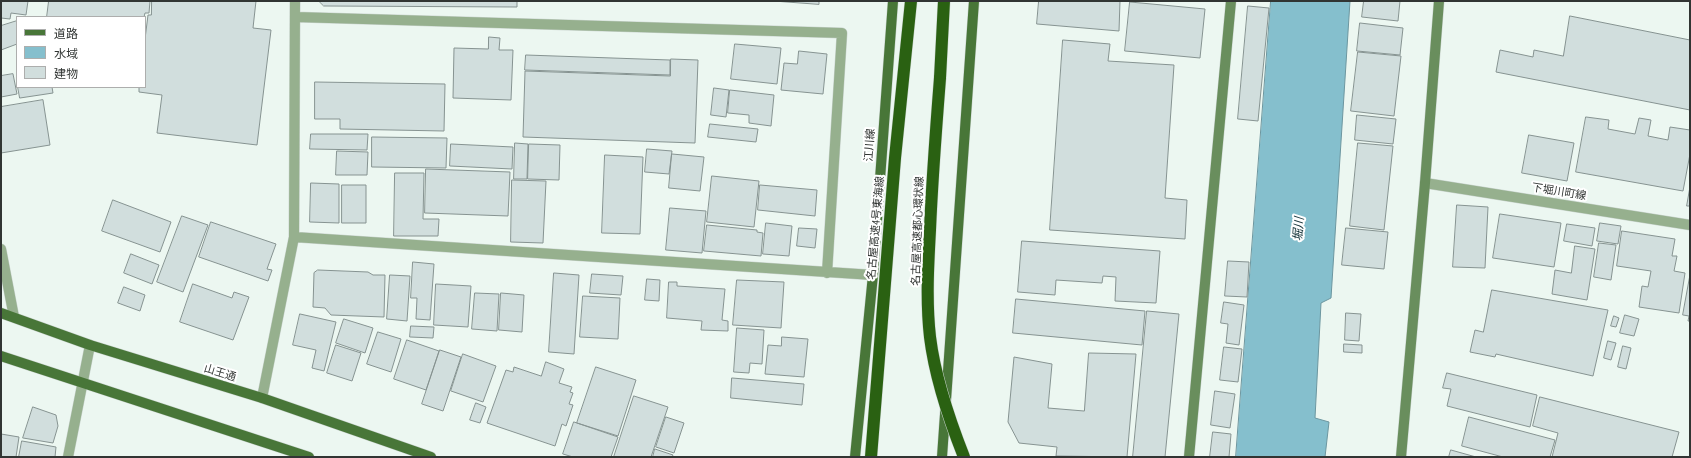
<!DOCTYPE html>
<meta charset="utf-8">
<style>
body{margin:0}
#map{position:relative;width:1691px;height:458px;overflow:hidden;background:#ecf7f1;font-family:"PT Sans Narrow","Noto Sans JP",sans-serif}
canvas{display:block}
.frame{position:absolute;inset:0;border:2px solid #313533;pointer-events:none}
.legend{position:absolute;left:16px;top:16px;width:130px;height:72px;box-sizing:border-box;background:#fff;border:1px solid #adaead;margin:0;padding:5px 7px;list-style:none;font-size:12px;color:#313533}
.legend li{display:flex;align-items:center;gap:8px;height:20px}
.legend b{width:20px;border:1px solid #adaead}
</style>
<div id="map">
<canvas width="1691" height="458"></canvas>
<div class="frame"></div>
<ul class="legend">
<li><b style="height:5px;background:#487638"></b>道路</li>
<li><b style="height:11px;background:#85bfcd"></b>水域</li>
<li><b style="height:11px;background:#d1dedd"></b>建物</li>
</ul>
</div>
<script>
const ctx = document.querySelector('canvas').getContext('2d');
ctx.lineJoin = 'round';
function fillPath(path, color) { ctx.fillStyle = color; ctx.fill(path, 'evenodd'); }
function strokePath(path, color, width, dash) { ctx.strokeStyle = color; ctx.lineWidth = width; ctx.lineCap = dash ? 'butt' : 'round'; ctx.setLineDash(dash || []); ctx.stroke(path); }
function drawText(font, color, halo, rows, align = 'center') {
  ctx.font = font + ' "PT Sans Narrow","Noto Sans JP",sans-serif'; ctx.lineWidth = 4; ctx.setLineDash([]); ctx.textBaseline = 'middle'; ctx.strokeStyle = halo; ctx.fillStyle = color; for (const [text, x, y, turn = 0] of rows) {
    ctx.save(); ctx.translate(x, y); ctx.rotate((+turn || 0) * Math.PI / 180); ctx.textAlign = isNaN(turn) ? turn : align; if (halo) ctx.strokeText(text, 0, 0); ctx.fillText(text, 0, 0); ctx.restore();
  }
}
const water = new Path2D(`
 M1271 1H1350L1331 298 1321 303 1315 418 1329 422 1325 457H1236Z`);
fillPath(water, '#85bfcd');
strokePath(water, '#6c969f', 1);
const building = new Path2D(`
 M1 1H28L26 15 11 13 10 19 1 18Z
 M49 1H150L149 13H145L144 17H47Z
 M152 1H256L253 28 271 30 257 145 157 133 162 95 139 92V87H145V39L148 15H151Z
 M319 1H517V7L324 6Z
 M774 1H819V4Z
 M1039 1H1120L1119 31 1037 24Z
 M1364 1H1400L1398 21 1362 17Z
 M1130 2 1205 9 1200 58 1125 51Z
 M1248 6 1269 8 1258 121 1238 119Z
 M1570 16 1690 40V110L1496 72 1500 50 1533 57 1534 50 1563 56Z
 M17 21V44L1 50V26Z
 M1360 23 1403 28 1400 55 1357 51Z
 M489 37 500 38 499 50H513L511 100 453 98 454 48 488 49Z
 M1063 40 1110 44 1108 61 1174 65 1165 198 1187 200 1185 239 1050 230Z
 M735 44 781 48 777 84 731 79Z
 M799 51 827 54 823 94 781 90 784 63 797 64Z
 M1358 52 1401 56 1394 116 1351 111Z
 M526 55 670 60V75L525 70Z
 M671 59 698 60 695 143 523 137 525 71 670 76Z
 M13 74 17 94 1 97V76Z
 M315 82 445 84 444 131 340 129V119H315Z
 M18 87H52L53 93 20 98Z
 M714 88 729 90 726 117 711 115Z
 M730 90 774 95 771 126 749 123V115L728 113Z
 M43 100 50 145 1 153V107Z
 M1357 115 1396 119 1393 144 1355 140Z
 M1586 117 1609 120 1608 129 1635 134 1639 118 1651 120 1648 136 1668 140 1670 127 1690 130V154L1683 191 1576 172Z
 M710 124 758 129 756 142 708 137Z
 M311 134H368L367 150 310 149Z
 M1529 135 1574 143 1567 181 1522 173Z
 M372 137 447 138 446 168 372 167Z
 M515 143 528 144 527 179H514Z
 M1358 143 1393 146 1384 230 1350 226Z
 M451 144 513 147 512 169 450 166Z
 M529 144 560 145 559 180 528 179Z
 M647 149 672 151 669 174 645 172Z
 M337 151 368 152 367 175H336Z
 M672 154 704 157 700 191 669 188Z
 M605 155 643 157 640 234 602 233Z
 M426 169 510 172 508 216 425 213Z
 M395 173H424L423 219H439L438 236H394Z
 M712 176 759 181 754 227 707 222Z
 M512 180 546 181 543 243 511 242Z
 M311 183 339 184V223L310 222Z
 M342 185H366V223H342Z
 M760 185 817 190 815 216 758 210Z
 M1690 187V206H1687Z
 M113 200 171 222 160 252 102 231Z
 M1457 205 1488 207 1485 268 1453 267Z
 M670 208 706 211 702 253 666 250Z
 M1500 214 1561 223 1554 267 1493 258Z
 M182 216 208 225 183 292 157 282Z
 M211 222 276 244 267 269 272 270 268 281 199 257Z
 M766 223 792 226 789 256 763 254Z
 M1600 223 1621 226 1618 244 1597 241Z
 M1567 224 1595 228 1592 246 1564 241Z
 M707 225 757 230V232L763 233 761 256 704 251Z
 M799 228 817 229 815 248 797 246Z
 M1346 228 1388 232 1384 269 1342 265Z
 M1622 231 1675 239 1672 256H1677L1674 271 1685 273 1679 313 1639 307 1642 286 1648 287 1651 271 1617 266Z
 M1022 241 1160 251 1156 303 1115 301 1116 277 1103 276 1102 283 1056 280 1055 295 1018 292Z
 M1599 243 1616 245 1611 280 1594 277Z
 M1575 246 1595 249 1587 300 1552 294 1555 270 1571 273Z
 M131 254 159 265 152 284 124 273Z
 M1228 261 1249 262 1247 297 1225 296Z
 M413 262 434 264 430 320 416 319 417 298H411Z
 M318 270 368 272 373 275H385L384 317 331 315 325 308 313 307 314 273Z
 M554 273 579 275 574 354 549 352Z
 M592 274 623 276 621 295 590 293Z
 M390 275 410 276 407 321 387 319Z
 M1690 275V321H1688L1689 316 1683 315Z
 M647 279 660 280 659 301 645 300Z
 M737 280 784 282 781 328 733 325Z
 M669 282H677V286L725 289 722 320 728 321V331L701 330 702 321 667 318Z
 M193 284 232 298 234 292 249 297 233 340 180 322Z
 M436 284 471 286 468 327 434 325Z
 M124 287 145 295 140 311 118 303Z
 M1492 290 1608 310 1593 376 1496 354 1495 357 1470 352 1475 330 1483 332Z
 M475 293 499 294 497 331 472 329Z
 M501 293 524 295 522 332 499 330Z
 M583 296 620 298 618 339 580 337Z
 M1016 299 1145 311 1142 345 1013 333Z
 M1224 302 1244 305 1239 345 1226 343 1228 324 1221 323Z
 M1147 311 1179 314 1165 457H1133Z
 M1346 313 1361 314 1359 341 1345 340Z
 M300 314 336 322 324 371 312 368 316 350 293 345Z
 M1625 315 1639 319 1634 336 1620 333Z
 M1614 316 1619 318 1616 327 1611 326Z
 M344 319 373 328 365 353 336 343Z
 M411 326 434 327 433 338 410 337Z
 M737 328 764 330 762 364 750 363 749 373 734 372Z
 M378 332 401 339 391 372 367 364Z
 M782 337 808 339 804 377 765 374 768 345 781 346Z
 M407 340 439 351 426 390 394 379Z
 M1608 341 1616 343 1611 360 1604 358Z
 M1344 344 1362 345V353L1344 352Z
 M336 345 361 353 352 381 327 373Z
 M1623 346 1631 348 1626 369 1618 367Z
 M1224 347 1242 349 1238 382 1220 380Z
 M440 350 461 357 443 411 422 404Z
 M1089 353 1136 354 1127 457 1056 456 1057 447 1019 443 1008 422 1014 357 1052 364 1048 408 1084 411Z
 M463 354 496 366 483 402 451 391Z
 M546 362 564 369 559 383 572 387 570 392 573 393 569 404 573 405 566 426 562 424 555 446 487 423 506 370 513 372 514 367 541 376Z
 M596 367 636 380 618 436 577 423Z
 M1447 373 1537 395 1530 427 1447 406 1451 389 1443 388Z
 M732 378 804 384 802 405 731 398Z
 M1215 391 1235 394 1230 428 1211 425Z
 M634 396 668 407 651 457H614Z
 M1540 397 1679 432 1672 457H1552L1558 433 1533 426Z
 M476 403 486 407 480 423 470 420Z
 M33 407 56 415 58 426 53 443 23 438Z
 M666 417 684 423 674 453 656 447Z
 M1469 417 1555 440 1550 457H1503L1462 446Z
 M574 422 618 437 611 457H573L563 454Z
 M1213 432 1231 434 1229 457H1210Z
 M1 434 19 437 16 457H1Z
 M22 441 56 447 55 457H19Z
 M655 449 673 455 672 457H653Z
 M1451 450 1476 457H1449Z`);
fillPath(building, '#d1dedd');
strokePath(building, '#869391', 1);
const street = new Path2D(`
 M295 17 842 33 827 273
 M1425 183 1690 225
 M294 237 873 275
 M1 249 14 317
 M262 398 294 237 295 1
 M68 457 90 345`);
const secondary = new Path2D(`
 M1189 457 1231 1
 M1401 457 1425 183 1439 1`);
const primary = new Path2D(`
 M1 313 90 345 262 398 431 457
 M1 356 309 457
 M855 457 873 275 893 1
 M942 457 974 1`);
const highway = new Path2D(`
 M940 78 944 1
 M871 457 895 158 911 1`);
strokePath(street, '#cad4cf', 11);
strokePath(secondary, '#cad4cf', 11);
strokePath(primary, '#cad4cf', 11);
strokePath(highway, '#cad4cf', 13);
strokePath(street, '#96b08e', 10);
strokePath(secondary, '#698e5d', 10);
strokePath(primary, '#487638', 10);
strokePath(highway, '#2a6112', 12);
const highwayBridge = new Path2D(`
 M940 78C936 129 932 180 930 230 928 266 926 302 930 337 935 378 949 419 964 457`);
strokePath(highwayBridge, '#cad4cf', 13, []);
strokePath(highwayBridge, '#2a6112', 12);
drawText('11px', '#313533', '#fff', [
 ["江川線",870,145,-86],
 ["下堀川町線",1559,192,9],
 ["名古屋高速4号東海線",876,228,-85],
 ["名古屋高速都心環状線",918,231,-88],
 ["山王通",220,373,17]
]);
drawText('italic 12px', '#143238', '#fff', [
 ["堀川",1299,229,-86]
]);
</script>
